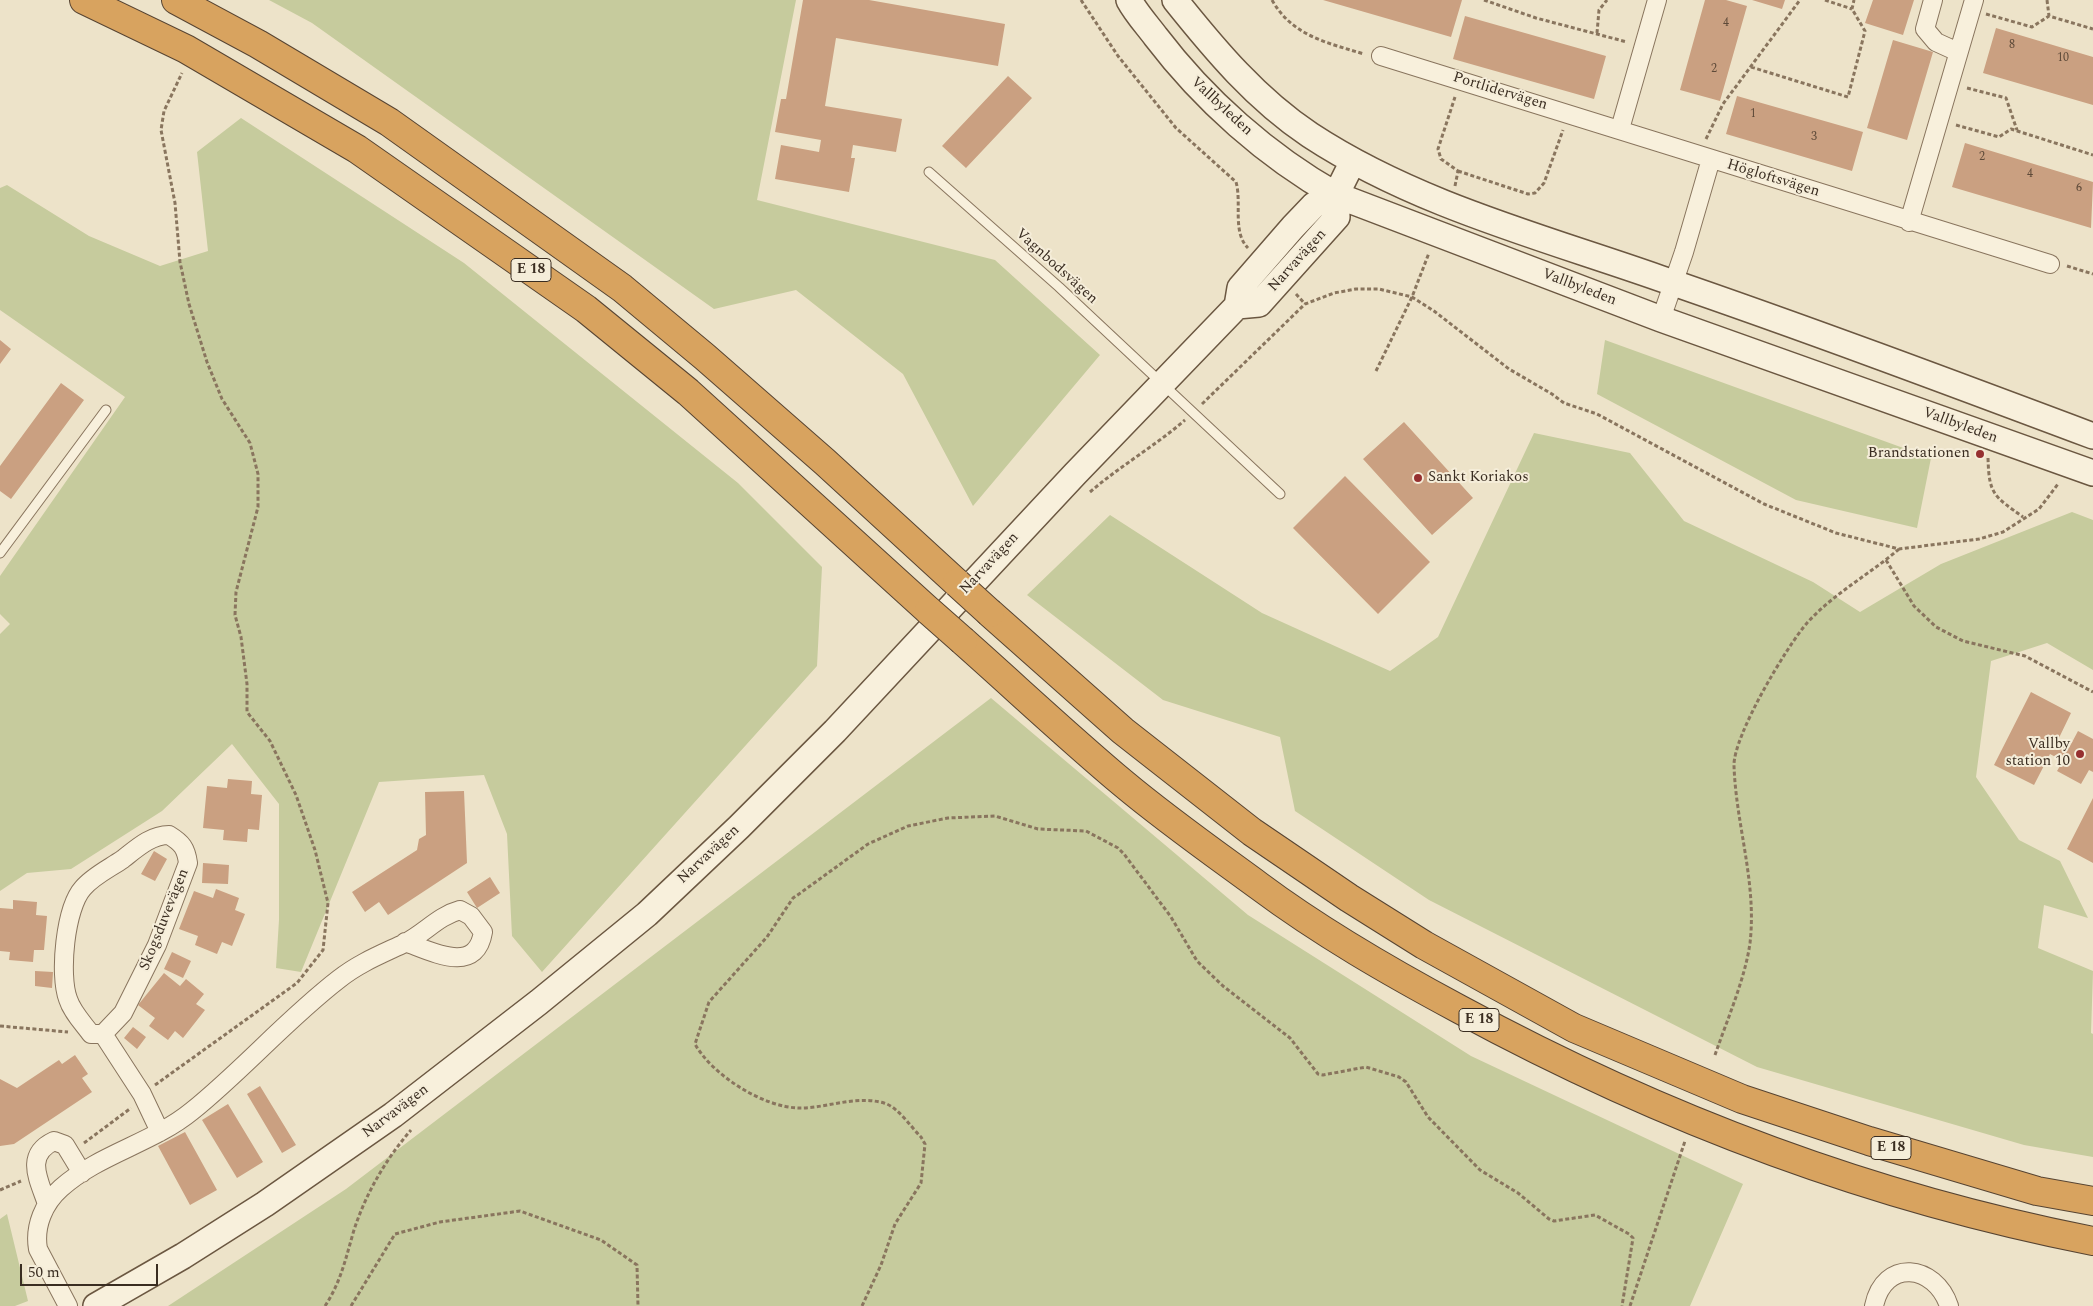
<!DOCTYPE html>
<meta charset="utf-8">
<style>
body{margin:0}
#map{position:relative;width:2093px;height:1306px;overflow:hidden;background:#ede3c9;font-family:Spectral,serif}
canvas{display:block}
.scale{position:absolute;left:20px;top:1264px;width:138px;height:22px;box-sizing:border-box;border:2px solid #3a2d21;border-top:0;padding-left:6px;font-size:15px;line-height:18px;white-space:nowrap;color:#3a2d21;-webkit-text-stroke:4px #f5edd9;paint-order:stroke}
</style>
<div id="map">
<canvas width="2093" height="1306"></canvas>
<div class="scale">50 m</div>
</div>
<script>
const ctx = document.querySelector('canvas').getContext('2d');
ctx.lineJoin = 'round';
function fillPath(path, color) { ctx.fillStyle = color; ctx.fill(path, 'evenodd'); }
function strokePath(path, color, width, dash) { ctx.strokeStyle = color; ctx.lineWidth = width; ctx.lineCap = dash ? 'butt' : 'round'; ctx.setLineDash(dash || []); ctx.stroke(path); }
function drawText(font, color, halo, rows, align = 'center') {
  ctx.font = font + ' Spectral,serif'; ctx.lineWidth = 4; ctx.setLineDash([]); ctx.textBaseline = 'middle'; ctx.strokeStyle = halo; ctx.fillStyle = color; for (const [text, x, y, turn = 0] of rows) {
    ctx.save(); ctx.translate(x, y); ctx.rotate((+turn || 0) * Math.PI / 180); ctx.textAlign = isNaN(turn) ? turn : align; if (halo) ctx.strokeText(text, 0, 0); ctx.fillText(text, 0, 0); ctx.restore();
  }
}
fillPath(new Path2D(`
 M269 0H796L757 200 995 260 1100 355 973 506 903 374 796 290 714 309 312 23Z
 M241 118 464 263 738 483 822 567 817 666 542 972 512 936 507 834 484 775 379 782 301 972 276 968 279 920V804L232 744 162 811 71 869 27 873 0 891V634L10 624 0 614V576L125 397 0 310V188L7 185 89 236 160 266 208 251 197 152Z
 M1605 340 1931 458 1917 528 1796 500 1597 394Z
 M1534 433 1630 453 1684 521 1813 582 1860 612 1941 564 2072 512 2093 520V670L2047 643 1991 661 1976 777 2019 840 2060 861 2088 918 2044 905 2038 948 2093 971 2091 1033 2093 1034V1157L2024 1145 1757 1067 1429 900 1295 811 1280 737 1163 700 1027 595 1110 515 1262 613 1390 671 1438 637Z
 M991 698 1248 915 1471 1056 1743 1184 1690 1306H168L346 1189Z
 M7 1214 28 1301 15 1306H0V1219Z`), '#c6cb9d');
fillPath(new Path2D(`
 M803 0H869L1005 24 998 66 836 38 825 106 902 119 896 152 853 145 851 158H855L849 192 775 179 781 145 819 152 821 140 775 132 781 99H786Z
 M1323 0H1462L1451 37Z
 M1705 0H1726L1747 6 1720 101 1680 90Z
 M1752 0H1785L1782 9Z
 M1873 0H1914L1903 35 1865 23Z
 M1465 16 1606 56 1594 99 1453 59Z
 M1996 28 2093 57V105L1983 73Z
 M1893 40 1933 52 1907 140 1867 128Z
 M1008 76 1032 98 966 168 942 146Z
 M1737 96 1863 132 1852 171 1726 134Z
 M1965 143 2093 182 2091 228 1952 187Z
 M0 340 11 349 0 364Z
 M61 383 84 400 11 499 0 491V466Z
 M1404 422 1473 498 1432 535 1363 459Z
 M1345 476 1430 562 1378 614 1293 528Z
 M2031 692 2071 713 2057 742 2069 748 2078 731 2093 739V772L2089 770 2081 784 2057 771 2063 761 2050 754 2034 785 1994 765Z
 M228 779 252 781 251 794 262 795 259 830 248 829 247 842 223 840 224 830 203 828 207 786 227 788Z
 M464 791 467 863 388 915 379 902 365 912 352 892 417 850 419 839 426 835 425 792Z
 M2093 798V863L2067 849Z
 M154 851 167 859 155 881 141 874Z
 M203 863 229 865 228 884 202 883Z
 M490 877 500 893 477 908 467 892Z
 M216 889 239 898 235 910 245 914 232 946 222 942 217 954 195 945 198 936 179 929 194 891 213 898Z
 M13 900 37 902 36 915 47 916 44 950H34L33 962 9 960 10 952 0 951V908L13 909Z
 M172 952 191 961 183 978 164 969Z
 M35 971 53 972 52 988 35 986Z
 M164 973 180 986 186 979 204 994 196 1004 205 1010 183 1038 175 1031 168 1040 149 1026 155 1018 138 1005Z
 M133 1027 146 1037 137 1049 124 1038Z
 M75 1055 88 1074 82 1078 92 1092 14 1144 0 1146V1079L17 1088 59 1060 62 1064Z
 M260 1086 296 1145 282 1153 247 1094Z
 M228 1104 263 1162 237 1178 202 1120Z
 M185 1132 217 1190 190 1205 158 1146Z`), '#caa081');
const lane = new Path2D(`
 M929 172 1059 287 1280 494
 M0 553 106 410`);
const street = new Path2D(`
 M1933 0 1925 29 1936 42 1958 52
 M1381 56 2050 264
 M1620 129 1657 0
 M1909 222 1974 0
 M1661 319 1684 252 1711 159
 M103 1034 123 1013 157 945 188 863C186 848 182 843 169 835 151 835 137 848 123 859 110 868 93 876 83 888 65 908 59 975 68 999 72 1012 83 1023 91 1034H103L142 1094 160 1132
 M47 1204C39 1180 24 1155 54 1141L65 1145 82 1173
 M68 1306 38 1249C34 1226 44 1203 61 1188 99 1154 153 1143 192 1111 243 1070 287 1019 339 979 359 963 382 954 405 943 425 933 438 916 460 910L471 916 483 932C476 976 431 951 405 942
 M1874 1306C1884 1258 1935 1264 1949 1306`);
const secondary = new Path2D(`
 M1129 0C1136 13 1147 25 1156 37 1204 100 1267 156 1336 195L1661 319 2093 473
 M1175 0C1215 50 1256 99 1310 135 1415 204 1542 237 1659 278 1805 328 1949 382 2093 436
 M1237 306 1259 304 1337 217 1336 195 1353 161
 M96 1306 183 1256 265 1204 393 1115 539 1002 647 914 739 827 835 731 1075 474 1237 306 1240 288 1293 227 1314 205 1336 195`);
const highway = new Path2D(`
 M84 0 186 49 357 149 586 309 688 392 929 611
 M176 0 258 44 389 122 622 288 705 357 825 462 957 583
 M990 613 1123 731 1252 832 1349 898 1424 945 1574 1028 1742 1099 1869 1141 2037 1191 2093 1201
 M963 641C1016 688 1069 738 1124 784 1167 820 1214 853 1259 886 1322 933 1390 972 1459 1009 1660 1118 1868 1197 2093 1241`);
strokePath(lane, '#89755e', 11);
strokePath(street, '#89755e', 20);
strokePath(secondary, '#6b5741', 28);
strokePath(highway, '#574432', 30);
strokePath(new Path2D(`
 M1081 0 1118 56 1176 128 1236 182C1242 203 1232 232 1248 248
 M1272 0C1292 36 1328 43 1364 54
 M1484 0 1536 18 1627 42
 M1825 0 1852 9
 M2047 0 2049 16
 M1986 14 2032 27 2049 16 2093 29
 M1597 33 1599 10 1607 0
 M1751 67 1848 97 1865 31 1852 9 1854 0
 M1967 88 2006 98 2017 130
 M1956 125 1999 137 2011 129 2093 155
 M1706 139 1723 104 1800 0
 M1458 171 1528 194 1535 193 1544 183 1563 130
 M1455 186 1458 171 1441 159 1438 149 1455 97
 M2067 266 2093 274
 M1296 294 1305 304
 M1376 371 1412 297 1429 253
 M1202 404 1305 304 1334 293 1356 289H1379L1412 297 1434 311 1509 369 1552 394 1564 403 1597 414 1764 504 1836 533 1899 549 1979 539 2003 532 2039 509 2058 484
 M1988 458C1989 495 1994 496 2023 517
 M1090 492C1120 466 1155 446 1185 420
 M1886 560 1914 606 1936 627 1963 641 2025 656 2093 692
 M0 1026 68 1032
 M1715 1055C1727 1020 1745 979 1750 943 1757 883 1736 825 1734 766 1733 736 1787 646 1807 623 1833 594 1870 574 1899 549
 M155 1085 297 983 323 950 328 903 315 850 296 795 270 741 247 712V684L241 637 235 615 236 592 258 507V474L250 443 222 399 207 362 189 304 180 262 175 203 161 130 164 111 182 73
 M84 1143 131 1108
 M0 1190 21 1181
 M325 1306C341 1282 346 1257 354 1230 366 1193 386 1159 411 1130
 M351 1306 395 1234 440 1222 520 1211 601 1240 637 1265 638 1306
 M862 1306 881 1265 895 1224 921 1183 925 1144 921 1137C911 1127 898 1107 884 1103 855 1095 828 1108 800 1108 764 1108 712 1075 695 1044L709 1002 767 937 793 898 799 894 868 844 908 826 948 818 995 816 1038 829 1086 831 1118 848 1124 854 1171 917 1197 961 1223 986 1290 1038 1318 1074 1323 1075 1366 1067 1399 1077 1406 1082 1428 1117 1480 1170 1518 1193 1549 1219 1554 1221 1595 1215 1629 1234 1633 1238 1622 1306
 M1630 1306 1685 1141`), '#89755e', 3, [4, 2.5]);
strokePath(lane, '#f8f0dc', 9);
strokePath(street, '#f8f0dc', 18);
strokePath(secondary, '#f8f0dc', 25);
strokePath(highway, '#d8a35f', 28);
const highwayBridge = new Path2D(`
 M957 583 990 613
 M929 611 963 641`);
strokePath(highwayBridge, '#574432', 30, []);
strokePath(highwayBridge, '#d8a35f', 28);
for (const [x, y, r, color] of [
 [1980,454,5,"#963030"],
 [1418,478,5,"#963030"],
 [2080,754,5,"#963030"]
]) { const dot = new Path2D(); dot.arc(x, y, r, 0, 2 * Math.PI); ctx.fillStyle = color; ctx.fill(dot); strokePath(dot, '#f5edd9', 2); }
drawText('12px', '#5e4a39', null, [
 ["4",1726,24],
 ["8",2012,46],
 ["10",2063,59],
 ["2",1714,70],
 ["1",1753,115],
 ["3",1814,138],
 ["2",1982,158],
 ["4",2030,175],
 ["6",2079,189]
]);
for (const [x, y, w] of [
 [531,270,40],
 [1479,1020,40],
 [1891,1148,40]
]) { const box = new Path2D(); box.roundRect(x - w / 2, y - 11.5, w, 23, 4); ctx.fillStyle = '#f5edd9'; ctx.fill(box); strokePath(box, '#3a2d21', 1); }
drawText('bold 14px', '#3a2d21', null, [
 ["E 18",531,270],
 ["E 18",1479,1020],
 ["E 18",1891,1148]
]);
drawText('15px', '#3a2d21', '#f5edd9', [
 ["Portlidervägen",1500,92,17],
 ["Vallbyleden",1221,107,43],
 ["Högloftsvägen",1773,179,17],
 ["Narvavägen",1298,261,-48],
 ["Vagnbodsvägen",1056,267,42],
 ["Vallbyleden",1579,288,21],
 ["Vallbyleden",1960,426,20],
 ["Narvavägen",990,564,-47],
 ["Narvavägen",709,855,-43],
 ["Skogsduvevägen",165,920,-68],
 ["Narvavägen",396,1112,-37]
]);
drawText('15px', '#3a2d21', '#f5edd9', [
 ["Brandstationen",1970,454],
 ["Sankt Koriakos",1428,478,"left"],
 ["Vallby",2070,745],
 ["station 10",2070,762]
], 'right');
</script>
